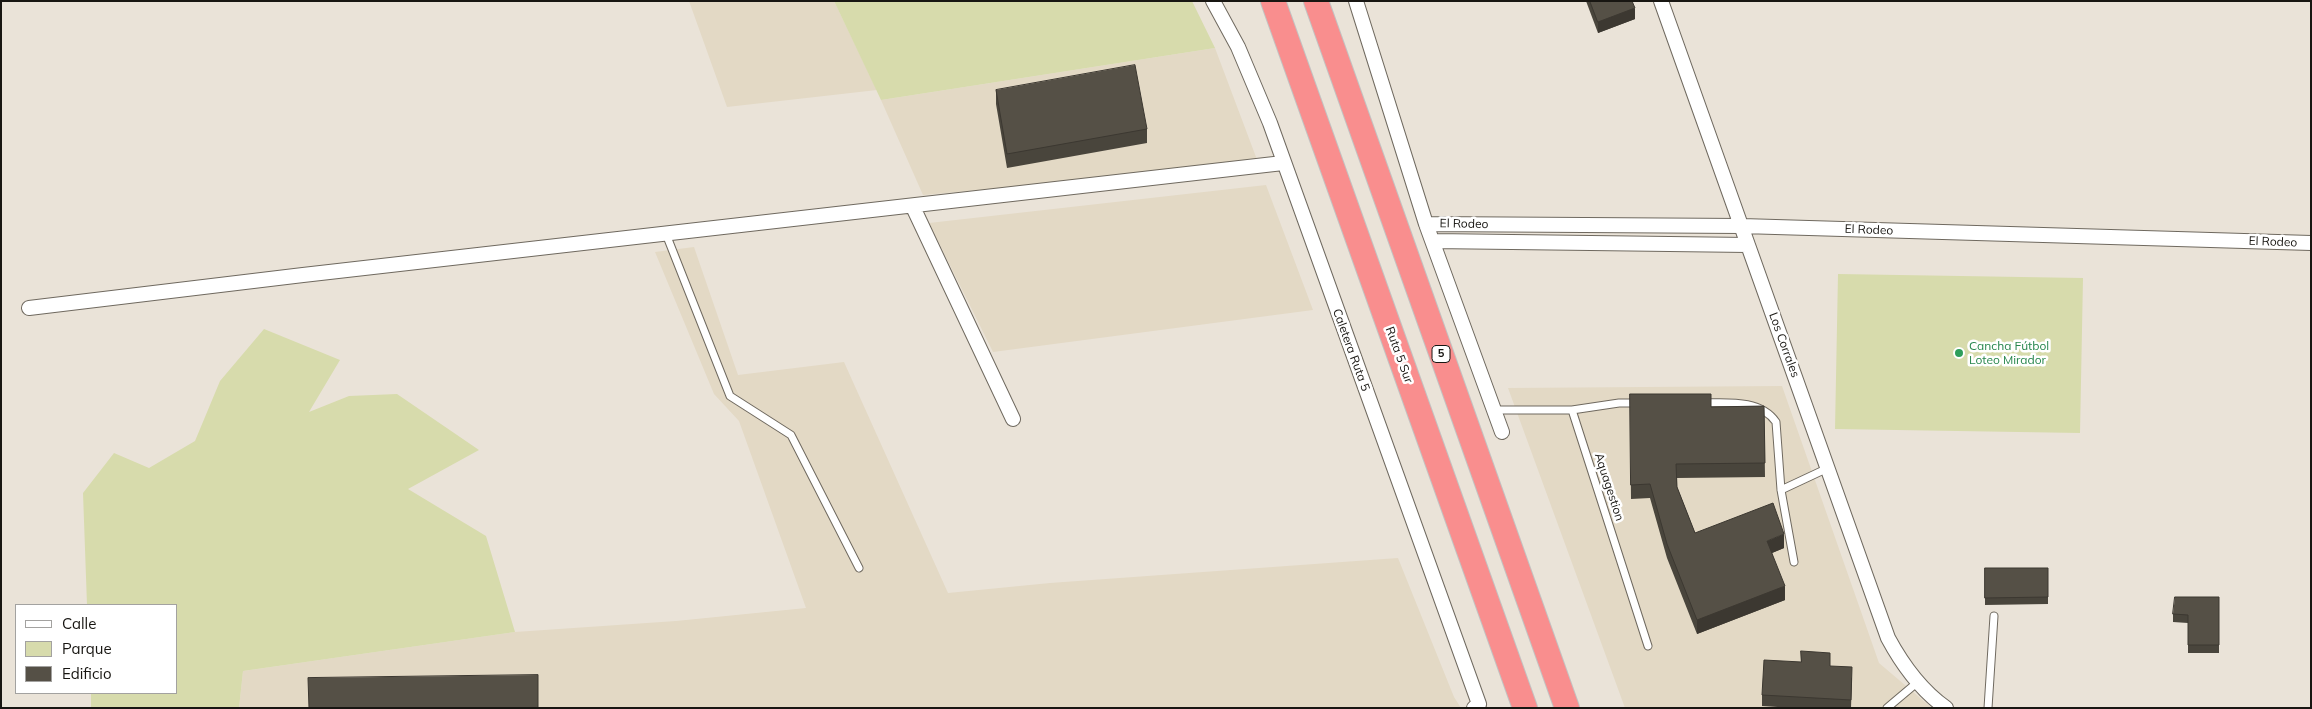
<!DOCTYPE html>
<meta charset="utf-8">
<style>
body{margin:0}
#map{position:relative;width:2312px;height:709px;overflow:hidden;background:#eae3d8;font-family:Mulish,sans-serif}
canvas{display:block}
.frame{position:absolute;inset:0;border:2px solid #181612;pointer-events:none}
.legend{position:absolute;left:15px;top:604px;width:162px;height:90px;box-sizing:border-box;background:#fff;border:1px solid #a3a2a0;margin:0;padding:6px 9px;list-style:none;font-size:15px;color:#181612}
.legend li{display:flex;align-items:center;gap:10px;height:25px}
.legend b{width:25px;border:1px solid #a3a2a0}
</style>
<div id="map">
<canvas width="2312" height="709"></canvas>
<div class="frame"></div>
<ul class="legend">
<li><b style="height:6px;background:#fff"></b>Calle</li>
<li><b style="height:14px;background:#d7dbac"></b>Parque</li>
<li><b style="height:14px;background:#555046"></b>Edificio</li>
</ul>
</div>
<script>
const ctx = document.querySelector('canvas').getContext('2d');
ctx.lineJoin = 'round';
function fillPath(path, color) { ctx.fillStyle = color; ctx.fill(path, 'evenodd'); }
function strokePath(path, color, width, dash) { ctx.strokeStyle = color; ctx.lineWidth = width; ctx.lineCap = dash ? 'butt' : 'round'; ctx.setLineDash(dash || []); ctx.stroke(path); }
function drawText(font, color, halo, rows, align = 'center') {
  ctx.font = font + ' Mulish,sans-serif'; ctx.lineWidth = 5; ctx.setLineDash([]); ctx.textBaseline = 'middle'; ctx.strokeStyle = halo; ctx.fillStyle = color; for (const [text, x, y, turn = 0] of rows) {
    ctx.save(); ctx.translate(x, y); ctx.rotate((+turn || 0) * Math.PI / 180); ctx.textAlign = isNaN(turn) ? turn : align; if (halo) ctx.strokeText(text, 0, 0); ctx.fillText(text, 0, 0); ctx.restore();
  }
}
fillPath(new Path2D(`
 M689 1H834L877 90 727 107Z
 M1215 48 1259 165 923 195 881 100Z
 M1266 185 1313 310 993 352 929 223Z
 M694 247 738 375 844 362 948 593 1050 583 1398 558 1454 697 1461 708H239L243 671 515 632 676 621 806 608 739 421 714 394 655 252Z
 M1782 386 1879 663 1932 708H1625L1508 388Z`), '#e3d9c5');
fillPath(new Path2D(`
 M834 1H1192L1215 48 881 100Z
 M1838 274 2083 278 2080 433 1835 429Z
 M264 329 340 360 309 412 349 396 397 394 479 450 408 489 486 536 515 632 243 671 239 708H91V693H176V605H87L83 493 114 453 149 468 195 441 220 381Z`), '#d7dbac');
const lane = new Path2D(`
 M666 234 730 396 791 435 859 568
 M1702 403C1727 403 1760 399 1776 422L1781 490 1794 562
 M1494 410H1572L1619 403H1639
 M1572 410 1648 646
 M1781 490 1828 468
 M1887 708 1919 681
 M1988 708 1994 616`);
const street = new Path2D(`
 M1213 1 1238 47 1270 123 1479 704 1474 708
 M1356 1 1426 224 1502 432
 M1661 1 1888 638C1902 664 1922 691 1946 708
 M913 207 1013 419
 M1426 224 1742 226 2311 243
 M1433 241 1748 245
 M29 308 303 275 1283 163`);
const highway = new Path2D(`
 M1273 1 1525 708
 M1316 1 1567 708`);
strokePath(lane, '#6f695f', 9);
strokePath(street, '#6f695f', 16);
strokePath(highway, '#c3c2c1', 26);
strokePath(lane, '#fff', 7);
strokePath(street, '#fff', 14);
strokePath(highway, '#f98e8e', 24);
fillPath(new Path2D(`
 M1586 1H1632L1635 19 1598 33Z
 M996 90 1147 129V143L1007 168 996 104Z
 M1630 394 1711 407 1764 406 1765 477 1677 478V487L1695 533 1784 548 1772 553 1785 600 1697 634 1667 558 1650 498 1631 499Z
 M1985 568H2048V604L1985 605Z
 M2219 597V653H2188V623L2173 622V614Z
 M1830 666 1852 678 1851 708H1793L1762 706V695Z`), '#49453c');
fillPath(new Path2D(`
 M1635 8V19L1598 33V22Z
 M1784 534V548L1767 555V541Z
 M1785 586V600L1697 634V620Z`), '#3c3831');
const building = new Path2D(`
 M1590 1H1632L1635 8 1598 22Z
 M1135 65 1147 129 1007 154 996 90Z
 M1630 394H1711V407L1764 406 1765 463 1676 464 1677 487 1695 533 1773 503 1784 534 1767 541 1785 586 1697 620 1667 544 1650 484 1631 485Z
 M1985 568H2048V597L1985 598Z
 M2175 597H2219V645H2188V615L2173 614Z
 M1801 651 1830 653V666L1852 667 1851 700 1762 695 1764 660 1801 662Z
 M538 675V708H309L308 678Z`);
fillPath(building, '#555046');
strokePath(building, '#3c3831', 1);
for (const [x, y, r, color] of [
 [1959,353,5,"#2e9e5b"]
]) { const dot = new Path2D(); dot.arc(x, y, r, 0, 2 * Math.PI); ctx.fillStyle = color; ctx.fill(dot); strokePath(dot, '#fff', 2); }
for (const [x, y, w] of [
 [1441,354,18]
]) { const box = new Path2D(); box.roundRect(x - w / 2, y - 8.5, w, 17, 4); ctx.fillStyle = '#fff'; ctx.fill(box); strokePath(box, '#181612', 1); }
drawText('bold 11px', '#181612', null, [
 ["5",1441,354]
]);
drawText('12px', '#181612', '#fff', [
 ["El Rodeo",1464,224,1],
 ["El Rodeo",1869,230,2],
 ["El Rodeo",2273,242,2],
 ["Los Corrales",1784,345,70],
 ["Caletera Ruta 5",1351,350,70],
 ["Ruta 5 Sur",1399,355,70],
 ["Aquagestion",1609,487,72]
]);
drawText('12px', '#27864d', '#fff', [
 ["Cancha Fútbol",1969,346],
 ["Loteo Mirador",1969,360]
], 'left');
</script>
